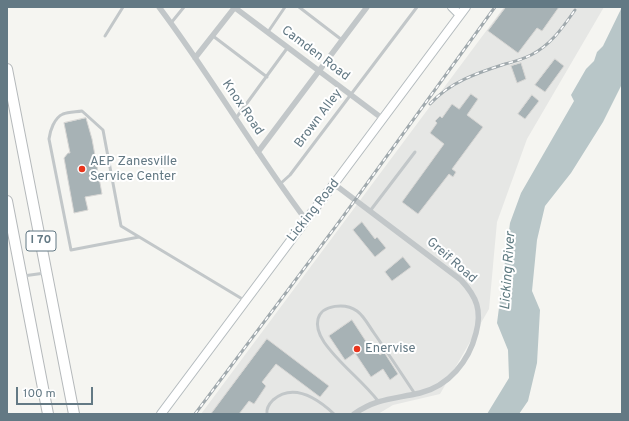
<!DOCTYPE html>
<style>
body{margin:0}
#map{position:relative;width:629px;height:421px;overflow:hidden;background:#f5f5f1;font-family:Overpass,sans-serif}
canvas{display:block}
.frame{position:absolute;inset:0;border:8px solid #637984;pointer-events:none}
.scale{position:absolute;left:16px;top:387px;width:77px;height:18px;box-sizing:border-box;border:2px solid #637984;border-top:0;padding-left:5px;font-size:12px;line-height:14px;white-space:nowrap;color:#637984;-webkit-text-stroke:3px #fff;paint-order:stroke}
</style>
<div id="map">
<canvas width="629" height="421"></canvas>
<div class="frame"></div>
<div class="scale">100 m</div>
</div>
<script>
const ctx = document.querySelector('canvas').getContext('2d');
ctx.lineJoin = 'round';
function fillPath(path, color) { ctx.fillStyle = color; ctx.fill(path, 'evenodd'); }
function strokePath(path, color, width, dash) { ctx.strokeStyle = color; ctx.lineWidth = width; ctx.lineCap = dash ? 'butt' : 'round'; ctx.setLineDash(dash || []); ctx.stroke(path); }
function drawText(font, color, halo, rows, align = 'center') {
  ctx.font = font + ' Overpass,sans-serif'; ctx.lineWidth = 4; ctx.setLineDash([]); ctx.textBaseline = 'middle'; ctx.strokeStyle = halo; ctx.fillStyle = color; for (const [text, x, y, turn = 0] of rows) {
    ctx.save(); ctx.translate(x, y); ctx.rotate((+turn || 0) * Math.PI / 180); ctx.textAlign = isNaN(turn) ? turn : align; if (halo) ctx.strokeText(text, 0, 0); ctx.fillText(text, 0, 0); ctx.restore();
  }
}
fillPath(new Path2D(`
 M504 7H604L527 139 497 222 489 309 440 394 393 405 378 414H201Z`), '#e6e7e5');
fillPath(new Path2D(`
 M622 7V84L603 122 571 173 545 206 537 240 532 291 540 310 537 363 528 401 519 414H487L509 378 508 350 497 323 510 223 521 193 574 101 571 95 586 69 594 61 597 52 603 46Z`), '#b8c6c8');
const building = new Path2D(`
 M506 7H559L542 31 537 28 518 53 488 31Z
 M555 59 564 66 545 92 535 85Z
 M521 63 526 79 517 83 511 66Z
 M471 94 478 99 467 115 483 127 452 169 456 172 453 177 449 174 418 214 402 202 444 144 430 133 437 123 435 121 440 116 442 118 452 104 459 109Z
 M532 95 539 101 525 119 518 114Z
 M86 118 92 139 102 194 85 197 88 210 74 213 64 158 68 153H70L64 123Z
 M362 222 375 239 377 237 386 248 375 257 353 230Z
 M403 257 411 267 392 281 385 272Z
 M352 320 369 346 373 343 380 355 384 352 398 374 390 380 383 369 371 377 355 353 345 360 329 336Z
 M267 339 329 386 320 397 276 364 262 382 266 386 254 404 249 401 239 414H211Z`);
fillPath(building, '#a7b2b5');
strokePath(building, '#d7d6d4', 1);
const secondary = new Path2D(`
 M452 7 460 15
 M161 414 306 220 334 184 466 7`);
const highway = new Path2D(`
 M7 69 74 414
 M7 201 48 414`);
strokePath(secondary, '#b4bbbe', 10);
strokePath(highway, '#b5b9bb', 12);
strokePath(new Path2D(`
 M299 7 342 40
 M171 23 184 7
 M268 32 285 7
 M105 36 123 7
 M213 36 267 77
 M236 118 288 47
 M280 184 290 175 417 7
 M370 211 415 152
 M139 237 71 250 49 139C50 131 54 118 63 114 68 112 76 112 82 111L103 130 121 226 244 300
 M23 276 45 273
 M378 401C362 380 339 364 324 342 320 336 316 327 318 319 322 304 346 303 357 311 364 316 369 326 374 333 388 353 401 373 415 394
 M267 414C266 408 269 404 273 400 294 382 318 399 334 414`), '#c2c7c9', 3);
strokePath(new Path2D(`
 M159 7C211 76 254 151 306 220
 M234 7 383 119
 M195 58 235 7
 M258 152 367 7
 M334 184 461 280C477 297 482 311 476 333 469 361 449 386 420 393 394 399 377 398 354 414`), '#c2c7c9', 5.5);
strokePath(secondary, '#fff', 8);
strokePath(highway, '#fff', 10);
const rail = new Path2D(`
 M430 104C450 82 477 73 505 64 513 62 523 59 531 55 551 45 563 27 575 10
 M195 414 342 218 495 7`);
strokePath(rail, '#a0a9ad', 3);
strokePath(rail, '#fff', 1.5, [4.5]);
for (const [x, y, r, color] of [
 [82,169,4,"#e9351d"],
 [357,349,4,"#e9351d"]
]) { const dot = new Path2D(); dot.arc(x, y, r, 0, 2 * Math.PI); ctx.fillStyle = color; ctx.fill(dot); strokePath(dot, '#fff', 1.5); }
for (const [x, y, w] of [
 [41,241,30]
]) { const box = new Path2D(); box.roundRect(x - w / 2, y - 10, w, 20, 3); ctx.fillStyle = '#fff'; ctx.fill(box); strokePath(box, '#637984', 1); }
drawText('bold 12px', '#637984', null, [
 ["I 70",41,241]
]);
drawText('13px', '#637984', '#fff', [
 ["Camden Road",315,54,37],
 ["Knox Road",242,108,56],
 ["Brown Alley",319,119,-53],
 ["Licking Road",314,211,-52],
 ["Greif Road",451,261,41]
]);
drawText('13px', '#637984', '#fff', [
 ["AEP Zanesville",90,162],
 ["Service Center",90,177],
 ["Enervise",365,349]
], 'left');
drawText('italic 14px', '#5f7b81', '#fff', [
 ["Licking River",509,271,-86]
]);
</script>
